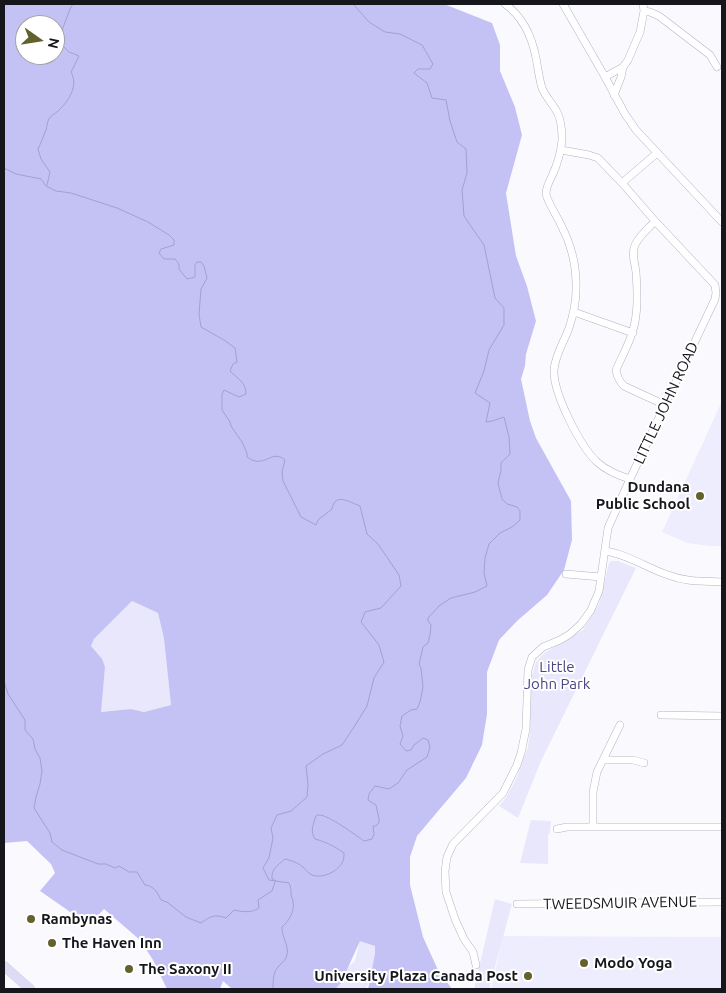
<!DOCTYPE html>
<style>
body{margin:0}
#map{position:relative;width:726px;height:993px;overflow:hidden;background:#fafafe;font-family:Ubuntu,sans-serif}
canvas{display:block}
.frame{position:absolute;inset:0;border:5px solid #16161d;pointer-events:none}
.north{position:absolute;left:15px;top:15px;width:50px;height:50px;box-sizing:border-box;background:#fff;border:1px solid #a2a2a5;border-radius:50%;rotate:103deg;font-size:14px;font-weight:700;line-height:20px;text-align:center;color:#16161d}
.north::after{content:'';display:block;margin:auto;width:18px;height:22px;background:#63612d;clip-path:polygon(50% 0,100% 100%,50% 72%,0 100%)}
</style>
<div id="map">
<canvas width="726" height="993"></canvas>
<div class="frame"></div>
<div class="north">N</div>
</div>
<script>
const ctx = document.querySelector('canvas').getContext('2d');
ctx.lineJoin = 'round';
function fillPath(path, color) { ctx.fillStyle = color; ctx.fill(path, 'evenodd'); }
function strokePath(path, color, width, dash) { ctx.strokeStyle = color; ctx.lineWidth = width; ctx.lineCap = dash ? 'butt' : 'round'; ctx.setLineDash(dash || []); ctx.stroke(path); }
function drawText(font, color, halo, rows, align = 'center') {
  ctx.font = font + ' Ubuntu,sans-serif'; ctx.lineWidth = 4; ctx.setLineDash([]); ctx.textBaseline = 'middle'; ctx.strokeStyle = halo; ctx.fillStyle = color; for (const [text, x, y, turn = 0] of rows) {
    ctx.save(); ctx.translate(x, y); ctx.rotate((+turn || 0) * Math.PI / 180); ctx.textAlign = isNaN(turn) ? turn : align; if (halo) ctx.strokeText(text, 0, 0); ctx.fillText(text, 0, 0); ctx.restore();
  }
}
fillPath(new Path2D(`
 M722 401V546H710L687 543 662 532Z
 M503 936 722 937V989H491Z`), '#eeedfe');
fillPath(new Path2D(`
 M612 561H618L636 568 541 761 518 818 499 806 507 796 517 777 528 747 530 732 531 679 536 662 544 653 583 630 599 604 609 563Z
 M132 601 158 613 164 639 171 705 144 712 131 709 100 712 105 667 91 646 94 639Z
 M531 820 551 821 550 832 548 835V864L520 863Z
 M495 899 512 904 489 989H474Z
 M367 910 391 942 371 978 366 989H325L355 961Z`), '#e8e7fc');
fillPath(new Path2D(`
 M4 4H444L492 23 500 45V71L515 107 522 135 506 193 516 256 527 286 536 321 526 354 525 366 521 379 530 421 536 438 571 501 572 540 564 570 547 595 517 621 499 640 487 672V714L482 745 466 778 417 836 410 857V885L423 937 438 970 452 989H368L375 954V946L360 941 341 983 335 989H232L223 981 220 989H167L153 960 140 940 104 909 89 925 40 891 55 873 51 864 27 841 4 843ZM25 25H55V55H25ZM132 601 158 613 164 639 171 705 144 712 131 709 101 712 105 667 102 659 91 646 94 639Z`), '#c4c2f5');
strokePath(new Path2D(`
 M4 168 16 174 41 179 46 186 56 191 71 193 117 208 148 222 169 235 174 240V245L161 249 159 253 164 259H175L179 264V269L187 279 195 277V265L197 262H201L204 266 207 278 201 289 199 314 201 327 224 340 235 348 237 362 233 364 230 371C238 379 246 382 246 394L239 397 224 390 222 394V410L230 422 231 426 242 442 247 453V457C264 470 272 448 285 460L282 472 283 481 301 517 316 525 318 520 332 509C335 492 349 502 360 506L367 534 378 544 399 575 401 586 381 608 365 612 361 622 379 645 384 662 374 678 367 706 354 727 342 745 323 754 306 766 308 784 307 797 291 811 277 815 271 828 273 838 269 858 263 868 269 880 289 883C291 887 291 890 291 894 291 897 293 899 293 902 295 911 289 921 282 927 281 937 291 947 286 958 285 961 280 964 278 967 273 973 273 981 273 989
 M47 185 50 172 41 159 38 149C41 143 43 137 46 130 47 127 47 122 49 119 51 115 55 114 58 111 68 102 79 86 71 72L79 56 69 52 58 41 70 9 73 4
 M4 681 8 694 25 720V730L33 739 35 749 40 758 42 771 40 784 36 797 34 808 50 833 52 842 62 850 98 864H106L115 868 119 866 129 872H137L145 885C154 886 157 892 161 900L167 902 186 917 201 923C211 916 214 914 226 918L234 910C243 912 252 913 259 908L258 900 272 891 275 882
 M276 881 272 879C271 869 278 865 285 859 292 861 297 862 303 867 306 870 308 873 312 875 323 879 339 871 343 861 344 859 344 854 344 853 334 846 326 842 315 839 310 831 313 825 316 816 317 815 318 815 319 815 327 814 357 836 364 841L372 839 374 834 373 826H376L379 823V819L376 805 368 800 369 794 375 786 389 789 398 783 407 770 427 757 430 747 428 740 423 738 414 745 411 750 406 751 400 744 403 736 400 726 402 716 411 710 417 709 420 702 423 687 421 668 419 664 423 647 428 643 430 635 431 625 428 621V618L439 606 451 598 475 592 487 586 484 573 485 558 489 544 500 533 512 527 520 520V511L517 507 507 504 502 499 498 483 501 470V463L510 454 509 437 504 417 492 421 486 422 490 403 475 393 484 371 489 350 504 325V308L495 298 484 245 464 216 462 190 467 173 466 149 457 142 450 121 446 100 432 98 427 83 414 73 418 69H430L433 64 422 45 400 34 385 32 369 22 354 5V4`), '#a3a0d1', 1);
const minor = new Path2D(`
 M505 4C523 17 532 37 536 58 538 68 539 78 542 88 546 98 554 105 558 114 561 121 562 131 562 140 561 152 557 165 552 176 549 182 546 187 546 194 548 203 557 216 561 225 572 246 577 267 576 290 576 303 573 316 569 328 564 342 555 355 554 370 553 393 580 446 597 462 607 471 618 475 630 479
 M563 4 605 77 625 114 636 130 722 222
 M644 11 650 12 659 16 710 55 717 67
 M605 77 623 67
 M614 95 621 77 623 67 628 60 640 32 644 11 643 4
 M622 183 657 153
 M655 221C648 229 639 236 635 245 631 254 635 263 636 272 637 286 638 301 636 315 634 335 624 352 616 370 617 377 619 381 624 386L665 405
 M574 312 633 333
 M605 551C627 554 647 568 668 575 686 582 703 581 722 582
 M566 574 601 577
 M661 715 722 716
 M604 760H633L644 763
 M593 827V792L597 772 620 725
 M557 829 567 827H722
 M517 904 722 902
 M476 965 473 952 464 939 455 919 446 892 445 871 447 857 453 844 503 793 517 765 521 753 526 729 528 670 532 657 543 647 560 640 570 634 581 624 591 610 599 591 608 528 630 479 715 299 716 293 715 285 655 221 622 183 598 158 589 155 561 150`);
const major = new Path2D(`
 M4 966 30 989`);
strokePath(minor, '#b2b2c5', 8);
strokePath(major, '#d5d5d6', 10);
strokePath(minor, '#fff', 7);
strokePath(major, '#dddcf7', 9);
for (const [x, y, r, color] of [
 [700,496,5,"#63612d"],
 [31,919,5,"#63612d"],
 [52,943,5,"#63612d"],
 [584,963,5,"#63612d"],
 [129,969,5,"#63612d"],
 [528,976,5,"#63612d"]
]) { const dot = new Path2D(); dot.arc(x, y, r, 0, 2 * Math.PI); ctx.fillStyle = color; ctx.fill(dot); strokePath(dot, '#fff', 2); }
drawText('15px', '#16161d', '#fff', [
 ["LITTLE JOHN ROAD",666,403,-65],
 ["TWEEDSMUIR AVENUE",620,903,-1]
]);
drawText('bold 15px', '#16161d', '#fff', [
 ["Dundana",690,487,"right"],
 ["Public School",690,504,"right"],
 ["Rambynas",41,919],
 ["The Haven Inn",62,943],
 ["Modo Yoga",594,963],
 ["The Saxony II",139,969],
 ["University Plaza Canada Post",518,976,"right"]
], 'left');
drawText('15px', '#4c4482', '#fff', [
 ["Little",557,667],
 ["John Park",557,684]
]);
</script>
